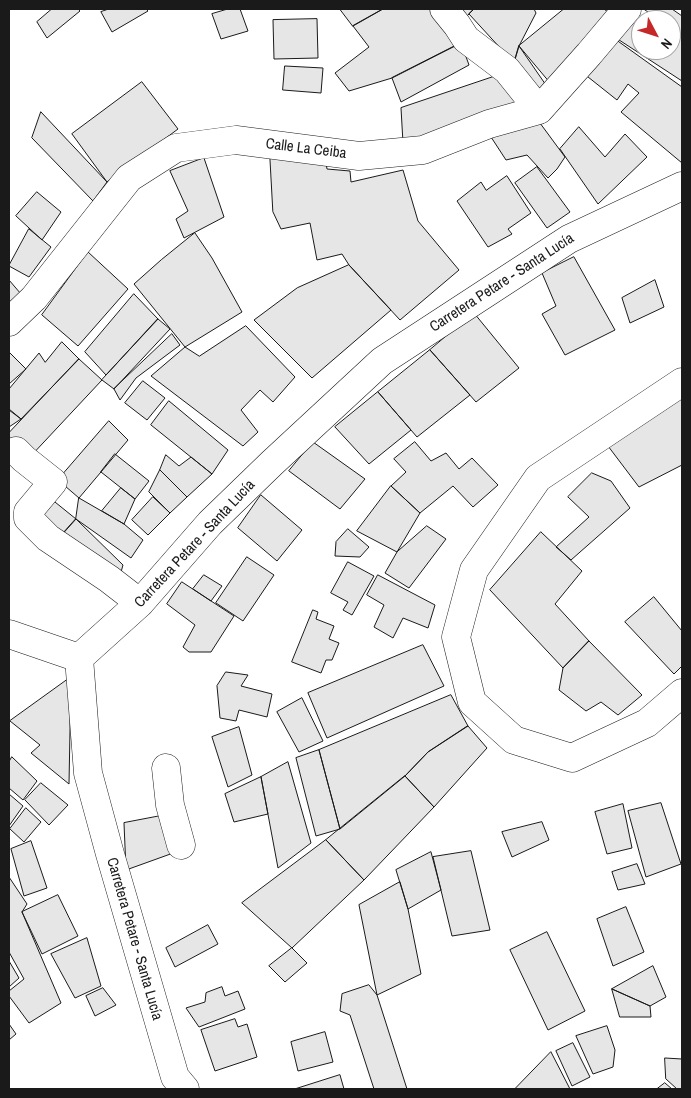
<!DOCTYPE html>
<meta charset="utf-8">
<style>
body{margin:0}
#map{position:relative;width:691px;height:1098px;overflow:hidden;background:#fff;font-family:"Archivo Narrow",sans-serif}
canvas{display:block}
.frame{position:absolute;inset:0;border:10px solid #1a1a1a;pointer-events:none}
.north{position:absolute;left:631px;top:10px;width:50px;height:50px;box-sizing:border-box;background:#fff;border:1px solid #a3a3a3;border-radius:50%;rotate:130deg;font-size:14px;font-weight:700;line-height:20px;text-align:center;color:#1a1a1a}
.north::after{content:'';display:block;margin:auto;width:18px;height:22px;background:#c62828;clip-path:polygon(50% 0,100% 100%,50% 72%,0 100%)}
</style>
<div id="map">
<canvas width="691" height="1098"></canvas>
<div class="frame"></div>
<div class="north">N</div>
</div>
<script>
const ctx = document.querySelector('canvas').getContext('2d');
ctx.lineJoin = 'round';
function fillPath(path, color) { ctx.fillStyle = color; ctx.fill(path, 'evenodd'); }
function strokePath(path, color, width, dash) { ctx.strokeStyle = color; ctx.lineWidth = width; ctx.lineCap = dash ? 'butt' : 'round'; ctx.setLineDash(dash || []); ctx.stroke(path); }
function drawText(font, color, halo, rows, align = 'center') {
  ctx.font = font + ' "Archivo Narrow",sans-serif'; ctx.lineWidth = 4; ctx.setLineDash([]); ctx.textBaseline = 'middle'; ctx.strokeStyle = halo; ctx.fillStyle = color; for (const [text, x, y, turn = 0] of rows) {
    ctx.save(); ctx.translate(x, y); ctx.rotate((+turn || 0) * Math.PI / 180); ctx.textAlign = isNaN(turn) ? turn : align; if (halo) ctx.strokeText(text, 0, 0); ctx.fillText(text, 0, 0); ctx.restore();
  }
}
const building = new Path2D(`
 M52 9H78L80 11 47 38 37 22Z
 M109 9H146L148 11 112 32 101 12Z
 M228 9H240L248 31 221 39 212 14Z
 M340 9H383L353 26Z
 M383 9H431L461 43 392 78 349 91 335 73 369 47 353 26Z
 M459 9H474L466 17Z
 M474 9H534L536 13 519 46 514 63 469 14Z
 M564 9H604L618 20 551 84 519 46Z
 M644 9H672L682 16V81L613 36 634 11 645 20H641V50H671V20H655L656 18Z
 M317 19 318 58 274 59 273 20Z
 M608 34 682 87V163L621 112 639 93 628 84 617 100 578 69Z
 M461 43 469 65 401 102 392 78Z
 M519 46 548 88 537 97 514 63Z
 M285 66 323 68 321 93 283 90Z
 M499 75 522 106 403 143 401 108Z
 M142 82 178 129 107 182 72 134Z
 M41 112 107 182 93 201 32 138Z
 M537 119 565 157 557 169 548 178 527 155 506 160 491 137Z
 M579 127 605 157 625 134 647 157 598 204 560 149Z
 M270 153 326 163 327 169 350 171 351 182 403 170 418 221 459 270 400 320 349 265 342 254 317 260 310 223 281 229 273 212Z
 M204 158 224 217 184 238 176 219 188 211 170 171Z
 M537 167 570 212 547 228 515 183Z
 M507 176 531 213 508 229 512 234 488 247 457 201 481 182 486 190Z
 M37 192 61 212 42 240 16 216Z
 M29 229 51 247 29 277 9 266Z
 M195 233 212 258 242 312 185 347 134 284 161 260Z
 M88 252 128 289 78 346 42 315Z
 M574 257 615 330 565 355 542 314 556 306 542 273Z
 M349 265 391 310 312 378 254 320 297 288Z
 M9 280 21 294 9 307Z
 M655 280 664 307 630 323 622 298Z
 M134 294 158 319 106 375 85 352Z
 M474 313 519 368 476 402 430 350Z
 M158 319 170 329 114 389 102 380Z
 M246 326 295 377 273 402 260 390 241 410 258 432 243 446 151 376 185 347 199 356Z
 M172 334 180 345 136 378 120 400 114 389Z
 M62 342 79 359 21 419 9 409V389L39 353 45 362Z
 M430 350 470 395 417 437 378 392Z
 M9 352 26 369 9 384Z
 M79 359 102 380 29 458 9 439V433Z
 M143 381 165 398 147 420 125 403Z
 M378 392 411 430 369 464 335 427Z
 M682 398V465L639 487 608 446Z
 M169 401 228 450 212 474 151 425Z
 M9 410 21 419 9 427Z
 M109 421 128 440 79 498 58 480Z
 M313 442 365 479 340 509 289 471Z
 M415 442 431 461 446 453 459 469 472 458 498 485 473 507 453 486 420 513 391 486 406 472 394 459Z
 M115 454 149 481 135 499 101 472Z
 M166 455 179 466 191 457 212 474 187 497 160 470Z
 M160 470 187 497 170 513 149 492Z
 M592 473 611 481 630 508 571 560 556 547 589 517 568 497Z
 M391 486 420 513 397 552 357 531Z
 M121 488 135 499 124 524 102 511Z
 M261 495 302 530 277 561 238 528Z
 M153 497 170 513 148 535 132 520Z
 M50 498 76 519 59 538 34 516Z
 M79 498 124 524 143 540 131 558 76 519Z
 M76 519 123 565 119 579 59 538Z
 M427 526 446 539 409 588 385 573 397 552Z
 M348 529 369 547 360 557 335 556 336 542Z
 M541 532 582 571 555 604 589 641 563 668 490 590Z
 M247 557 274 575 243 621 216 603Z
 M348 562 374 576 352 615 343 610 348 602 331 593Z
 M204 575 222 586 211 601 193 589Z
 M378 575 435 605 428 628 403 618 393 638 374 627 384 605 367 595Z
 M182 582 234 616 211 652H189L183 647 195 625 167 604Z
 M654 597 682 631V666L674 674 625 622Z
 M313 610 318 612 316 619 334 626 329 639 339 643 332 660H326L321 673 292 662Z
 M589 641 642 695 618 715 601 702 586 711 559 690 563 668Z
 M423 645 444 686 327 738 308 693Z
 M226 672 248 675 241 686 272 694 267 717 239 710 236 721 220 718 217 686Z
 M71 677 69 784 31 753 40 745 10 721Z
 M451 695 468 726 428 752 405 776 340 829 319 750Z
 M302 698 323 741 299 752 277 712Z
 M468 726 487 748 434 807 405 776 428 752Z
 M239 727 252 775 228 787 212 737Z
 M319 750 340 829 316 836 296 758Z
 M12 757 37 781 23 800 9 788V762Z
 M288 762 311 843 278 868 261 777Z
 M405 776 434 807 364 880 326 840Z
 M261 777 268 814 234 822 225 794Z
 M41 783 68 805 49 825 25 800Z
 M9 794 23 806 9 826Z
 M661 803 681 864 646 877 628 811Z
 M623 804 632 848 607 854 595 812Z
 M26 808 41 822 24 842 10 829Z
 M171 814 176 852 126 870 124 823Z
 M542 822 549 840 512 857 502 832Z
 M326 840 364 880 292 948 242 903Z
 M31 841 47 888 24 896 11 849Z
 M471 851 490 930 452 936 433 857Z
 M431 852 441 890 408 909 396 870Z
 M637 864 645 884 618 890 612 872Z
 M9 877 27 904 22 912 61 1003 29 1023 9 996V991L24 979 9 952Z
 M400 882 408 909 421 974 377 995 359 905Z
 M58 895 78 936 42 954 22 912Z
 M626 907 644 952 613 966 597 919Z
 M208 925 218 944 175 967 166 948Z
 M547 932 585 1011 548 1030 510 950Z
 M87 938 101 986 75 998 51 954Z
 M292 948 307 963 285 982 269 966Z
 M9 961 19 978 9 987Z
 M653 966 666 997 650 1006 612 989Z
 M369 985 377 995 407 1089H374L350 1015 340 1011 342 994Z
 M222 987 225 996 238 991 245 1009 199 1027 186 1008 205 1002 206 993Z
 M103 988 116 1005 95 1016 86 996Z
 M612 989 650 1006 651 1017H620Z
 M235 1019 238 1027 247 1024 257 1057 215 1071 201 1030Z
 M9 1024 16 1034 9 1040Z
 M607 1026 615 1050 613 1067 593 1074 576 1036Z
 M325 1032 333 1062 298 1071 291 1042Z
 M573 1043 590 1077 572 1086 556 1051Z
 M551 1052 570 1089H515Z
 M665 1058 682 1059V1089H677L666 1079Z
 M340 1075 344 1089H295Z
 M665 1083 672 1089H657Z`);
fillPath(building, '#e6e6e6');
strokePath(building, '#1a1a1a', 1);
const minor = new Path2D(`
 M444 9 457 25 466 39 507 70 539 110
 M9 322 34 298 129 178 176 148 236 140 359 156 423 150 489 124 539 110 589 54 627 9
 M682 382 538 478 474 570 456 637 472 702 514 740 572 758 647 723 682 693
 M16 451 24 459 53 482 28 512V518L48 538 109 579 140 603
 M9 634 79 658
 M166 768 170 805 181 845
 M185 1089 175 1077 110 854 88 773 79 658 140 603 210 523 272 463 382 361 569 239 682 186`);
strokePath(minor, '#1a1a1a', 29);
strokePath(minor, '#fff', 28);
drawText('15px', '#1a1a1a', '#fff', [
 ["Calle La Ceiba",306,149,7],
 ["Carretera Petare - Santa Lucía",502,283,-33],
 ["Carretera Petare - Santa Lucía",195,544,-47],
 ["Carretera Petare - Santa Lucía",134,939,74]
]);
</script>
